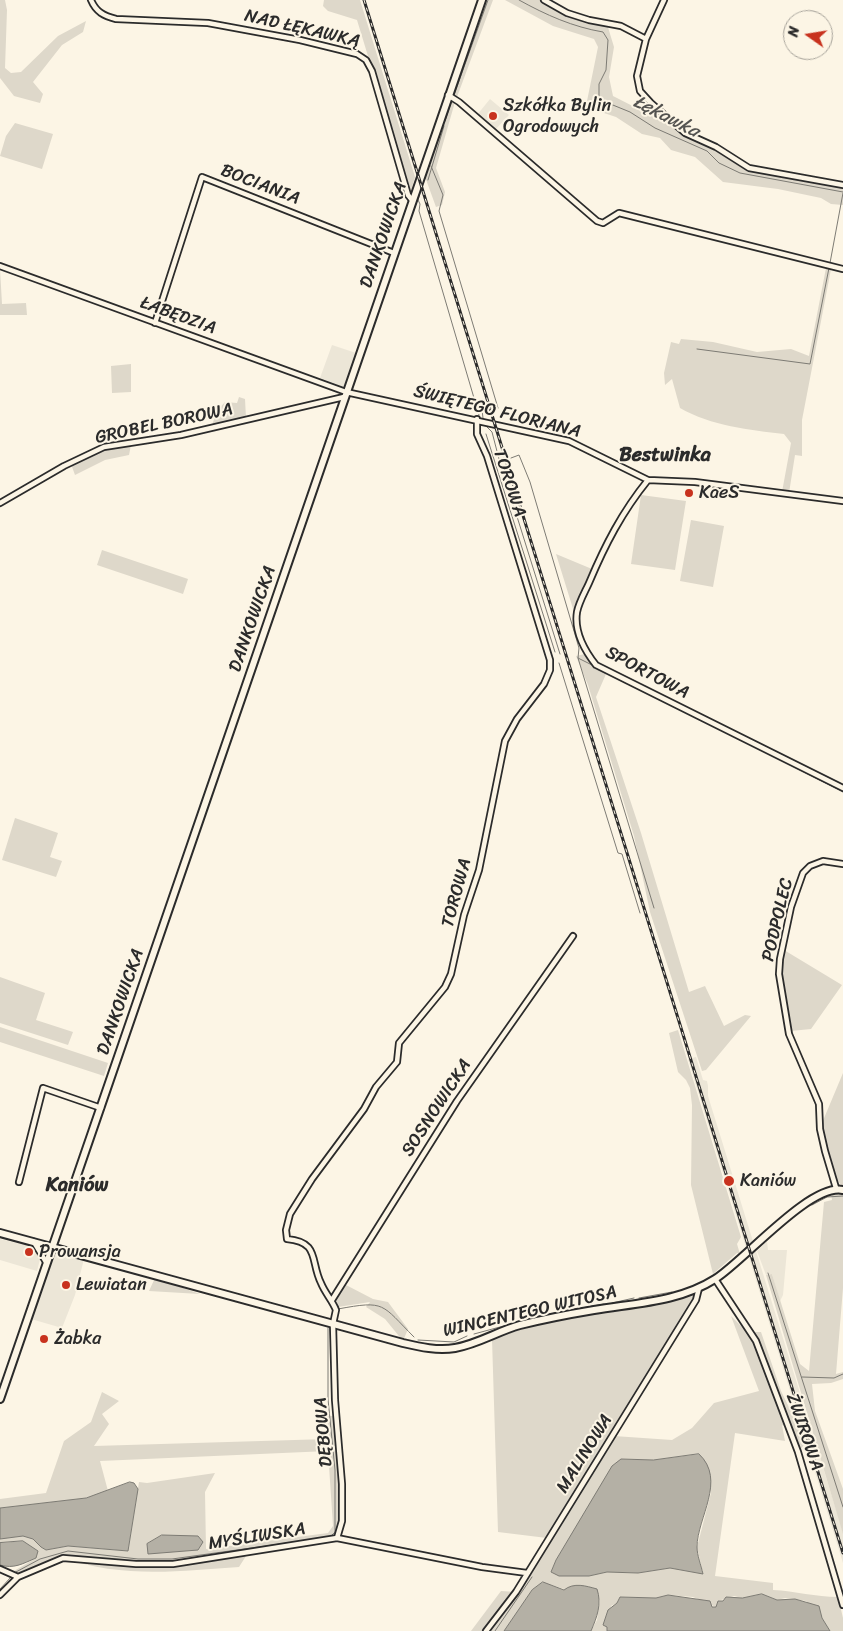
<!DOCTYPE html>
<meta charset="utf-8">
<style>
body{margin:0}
#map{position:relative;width:843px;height:1631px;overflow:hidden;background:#fcf5e5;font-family:Sriracha,sans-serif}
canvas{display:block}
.north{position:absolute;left:783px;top:10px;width:50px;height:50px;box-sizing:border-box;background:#fcf5e5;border:1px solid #a8a49b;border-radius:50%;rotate:283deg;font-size:14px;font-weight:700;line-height:20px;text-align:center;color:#2b2b2b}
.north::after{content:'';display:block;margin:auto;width:18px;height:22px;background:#c8321e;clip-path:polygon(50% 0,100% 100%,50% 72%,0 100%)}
</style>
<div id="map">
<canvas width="843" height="1631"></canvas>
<div class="north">N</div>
</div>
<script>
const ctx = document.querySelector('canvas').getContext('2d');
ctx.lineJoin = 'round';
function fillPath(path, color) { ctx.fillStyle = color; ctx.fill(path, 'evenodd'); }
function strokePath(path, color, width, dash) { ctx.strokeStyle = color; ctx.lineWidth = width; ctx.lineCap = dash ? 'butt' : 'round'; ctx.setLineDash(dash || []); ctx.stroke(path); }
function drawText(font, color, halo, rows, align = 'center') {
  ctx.font = font + ' Sriracha,sans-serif'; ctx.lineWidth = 4; ctx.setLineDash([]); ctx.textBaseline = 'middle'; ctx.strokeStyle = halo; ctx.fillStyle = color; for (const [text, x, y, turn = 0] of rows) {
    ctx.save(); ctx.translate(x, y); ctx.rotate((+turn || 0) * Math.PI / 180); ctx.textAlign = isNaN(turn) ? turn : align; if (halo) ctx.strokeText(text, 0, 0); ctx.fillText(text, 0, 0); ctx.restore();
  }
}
fillPath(new Path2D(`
 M490 99 509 115 495 130 477 115Z
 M332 345 356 353 344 387 320 378Z
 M696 1057 703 1080 707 1081 708 1086V1096L843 1532V1563L688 1059Z
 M0 1239 33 1247 40 1259 37 1271 0 1260Z
 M767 1241 768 1250H787L783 1295 780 1301 772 1274 766 1275 757 1251Z
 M53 1252 84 1259 75 1295 62 1328 31 1319Z`), '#ece6d7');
fillPath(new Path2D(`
 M0 0H5L7 10 5 68 11 73 21 72 58 36 86 21 83 32 62 45 33 82 43 94 40 103 14 96 0 78Z
 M324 0H360L415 177 410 194 357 20 328 11 323 6Z
 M485 0H493L457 97 451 94Z
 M505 0H541L566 14 607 24 614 47 609 77 613 96 715 148 749 170 843 187V205L831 204 821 198 778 189 723 182 695 157 671 150 660 138 642 134 616 117 592 109 587 101 598 47 594 39 553 26Z
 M449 100 455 102 436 168 445 192 442 205 436 207 424 174Z
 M15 123 53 134 42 169 0 156 6 136Z
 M826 268 831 269 802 420V456L795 455 789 493 782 492 791 443 784 434C750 430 711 426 680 408L672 379 665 385 664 373 671 342 679 344 681 339 713 342 757 352 791 349 809 356Z
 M0 269 2 304 26 303 27 315H0Z
 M131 364V392L112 393 111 366Z
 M239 397 245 399 246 418 212 425 217 411 225 402 237 403Z
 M131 445 129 455 105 460 75 475 71 464 104 451Z
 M641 495 686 501 675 570 631 564Z
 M691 520 724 526 713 587 680 581Z
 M102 550 188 579 183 594 97 565Z
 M556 554 592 569 574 612Z
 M585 654 595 666 606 674 596 697 641 833 689 992 705 986 724 1026 745 1015 751 1016 706 1070 702 1071 650 912 634 836 588 685 576 656Z
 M15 818 58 833 50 857 62 861 56 877 2 860Z
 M784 950 842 985 811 1029 791 1031 781 974Z
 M0 977 45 993 36 1020 73 1032 68 1045 0 1023Z
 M0 1027 108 1063 104 1076 0 1042Z
 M678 1030 741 1237 737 1244 740 1254 737 1253 713 1274 691 1185 692 1105 690 1088 686 1080 678 1072 669 1033Z
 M843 1073V1186C831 1179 821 1137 822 1123Z
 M837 1192 843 1193V1288L836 1374 843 1372V1379L831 1383 812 1384 815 1411 843 1489V1534L766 1275 772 1274 800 1364 809 1371 824 1202 832 1200 831 1193Z
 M155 1278 200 1294 149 1291Z
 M346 1285 373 1299 388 1302 408 1329 403 1341 385 1319 366 1307 370 1302 338 1307 336 1299Z
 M693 1293 694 1298 547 1538 498 1532 492 1339C523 1328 556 1320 588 1315 624 1309 660 1307 693 1293Z
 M731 1316 747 1332H761L781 1391 806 1442 801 1449 792 1429 782 1425 785 1441 735 1433 715 1576 773 1583V1590C795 1591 816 1597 838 1597L843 1618V1631H830L822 1618 806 1601 785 1598 777 1600 762 1594 742 1598 734 1596 718 1601 716 1607 693 1597 668 1595 656 1598 620 1597 617 1603 611 1606 607 1631H591L597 1620 600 1600 551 1585 532 1590 504 1631H471L501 1591 517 1592 614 1436 672 1440 692 1428 714 1403 759 1391ZM699 1454 711 1493 697 1547 703 1573 670 1568 638 1573 607 1572 589 1576 551 1572 556 1560 621 1459 653 1460Z
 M102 1392 119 1401 102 1414 109 1424 94 1446 328 1439 327 1416H334C337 1440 351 1523 331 1538L261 1550 246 1556 239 1567C181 1571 119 1579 63 1557L19 1574 14 1571 36 1558 23 1541 0 1543V1539L23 1535 34 1539 41 1547 46 1550 68 1546 128 1551 139 1482 147 1483 215 1473 205 1492 206 1549 328 1533 333 1526 328 1451 100 1461 108 1491 86 1498 0 1508V1499L46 1493 64 1441 91 1422Z`), '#ded8ca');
const water = new Path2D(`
 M699 1454C727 1480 697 1518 697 1547 697 1555 701 1565 703 1574L670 1568 638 1573 607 1572 589 1576H559L551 1572 556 1560 612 1466 621 1459 653 1460Z
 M130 1482 134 1483 138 1489 128 1551 68 1546 46 1550 41 1547 33 1539 23 1536 0 1539V1508L86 1498Z
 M162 1535 198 1536 203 1542 198 1550 148 1554 147 1544Z
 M23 1541 38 1551 36 1558C22 1564 14 1569 0 1565V1543Z
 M543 1582 564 1590C574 1582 586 1586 597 1589 602 1604 597 1617 591 1631H504L532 1590Z
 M762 1594 777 1600 795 1599 819 1606 822 1618 830 1631H607V1627L603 1625 608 1610 617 1603 620 1597 656 1598 668 1595 710 1601 712 1607H716L718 1601H723L726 1597 742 1598Z`);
fillPath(water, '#b4b0a5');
strokePath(water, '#7d7b74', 1);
strokePath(new Path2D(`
 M519 0C546 15 573 27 603 32L608 40 606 70 599 84V96L603 101 630 112 655 128 707 151 719 163 740 173 843 192
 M454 95 488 0
 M445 121 451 103
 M431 166 443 195 439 211 498 408
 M428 180 444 126
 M420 193 418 200 420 204 419 211 479 415
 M830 263 843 193
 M697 349 810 364 829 268
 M351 389 417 201
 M476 403 482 410 483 418
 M486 426 492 432 499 459H504
 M486 434 555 652
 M511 458 519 455 530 482 579 648 578 658 682 710
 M499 459 560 654
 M309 513 349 397
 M578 658 654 908
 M559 663 618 853 622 854 640 913
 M744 741 843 792
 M812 1205 827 1197 843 1196
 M768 1273 843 1507
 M639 1298 672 1292
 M612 1303 634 1298
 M338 1309C386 1300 381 1304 414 1337
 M554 1313 604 1304
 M474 1334 548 1314
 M418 1340 454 1342 467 1336
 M802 1377 834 1378 843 1374
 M16 1572 40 1559 68 1551 138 1559H172L330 1537 335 1532V1470L328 1399V1328
 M0 1589 11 1577
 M495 1631 532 1577`), '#7d7b74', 1);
const street = new Path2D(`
 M91 0C96 12 104 16 116 19L208 23 300 40 357 54 366 60 372 71 408 195 412 200
 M544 0 567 13 589 20 621 26 646 39
 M664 0 646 39 637 76 640 91 651 103 685 133 716 147 749 168 843 185
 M448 95 459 102 597 221 603 223 619 213 843 269
 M0 266 346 392 569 441 648 480 695 482 843 501
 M155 323 202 177 394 253
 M648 480C622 512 605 545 589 583 585 592 579 602 577 612 574 631 585 651 596 665L843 788
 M0 503 64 466 104 447 181 435 344 397
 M19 1182 43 1088 101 1108
 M836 1188 825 1151 820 1129 819 1104 789 1034 779 974 780 959 791 907 803 873 810 866 823 861 843 864
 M34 1242 46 1262
 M715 1279 756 1341 798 1452 843 1605
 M332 1300 457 1101 573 936
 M337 1538 342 1521V1484L335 1400 333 1324 336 1310C332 1300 325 1293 321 1283 310 1261 320 1242 287 1239L286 1230 290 1214 312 1179 364 1109 376 1087 397 1062 399 1043 445 987 451 974 464 915 479 870 505 741 517 719 544 684 550 670V660L487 456 477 434V419
 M0 1569 18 1577
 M0 1595 18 1577 63 1558 136 1564H173L337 1538 482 1567 527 1573
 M486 1631 516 1592 696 1300 699 1288`);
const secondary = new Path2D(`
 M0 1233 403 1343C420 1347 438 1351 455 1348 478 1344 498 1331 520 1325 544 1319 570 1314 594 1310 635 1303 679 1302 715 1279 744 1261 810 1183 843 1190
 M0 1399 482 0`);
strokePath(street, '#2b2b2b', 8);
strokePath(secondary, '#2b2b2b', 10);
strokePath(street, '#fcf5e5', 4.5);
strokePath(secondary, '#fcf5e5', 6);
const rail = new Path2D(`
 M364 0 843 1553`);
strokePath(rail, '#2b2b2b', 3);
strokePath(rail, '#fcf5e5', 1, [4]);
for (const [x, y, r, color] of [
 [493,116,5,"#c8321e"],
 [689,493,5,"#c8321e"],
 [729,1181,6,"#c8321e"],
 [29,1252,5,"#c8321e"],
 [66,1285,5,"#c8321e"],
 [44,1339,5,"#c8321e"]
]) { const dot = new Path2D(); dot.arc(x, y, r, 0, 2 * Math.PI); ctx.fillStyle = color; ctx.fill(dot); strokePath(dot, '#fcf5e5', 2); }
drawText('18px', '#2b2b2b', '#fcf5e5', [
 ["NAD ŁĘKAWKĄ",302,29,13],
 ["BOCIANIA",260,185,21],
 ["DANKOWICKA",384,235,-71],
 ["ŁABĘDZIA",178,316,20],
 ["ŚWIĘTEGO FLORIANA",497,412,14],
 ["GROBEL BOROWA",164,424,-12],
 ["TOROWA",509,483,72],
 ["DANKOWICKA",253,619,-71],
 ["SPORTOWA",647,673,28],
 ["TOROWA",457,893,-75],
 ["PODPOLEC",778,920,-77],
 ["DANKOWICKA",121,1002,-71],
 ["SOSNOWICKA",437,1108,-57],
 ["WINCENTEGO WITOSA",530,1312,-13],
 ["DĘBOWA",324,1432,-95],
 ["ŻWIROWA",804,1432,71],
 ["MALINOWA",585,1454,-58],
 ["MYŚLIWSKA",257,1537,-9]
]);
drawText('18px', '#2b2b2b', '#fcf5e5', [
 ["Szkółka Bylin",503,106],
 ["Ogrodowych",503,127],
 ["KaeS",699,493],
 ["Kaniów",740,1181],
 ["Prowansja",39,1252],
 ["Lewiatan",76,1285],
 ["Żabka",54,1339]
], 'left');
drawText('italic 19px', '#545350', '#fcf5e5', [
 ["Łękawka",666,117,27]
]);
drawText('bold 20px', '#2b2b2b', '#fcf5e5', [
 ["Bestwinka",665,456],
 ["Kaniów",77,1186]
]);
</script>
